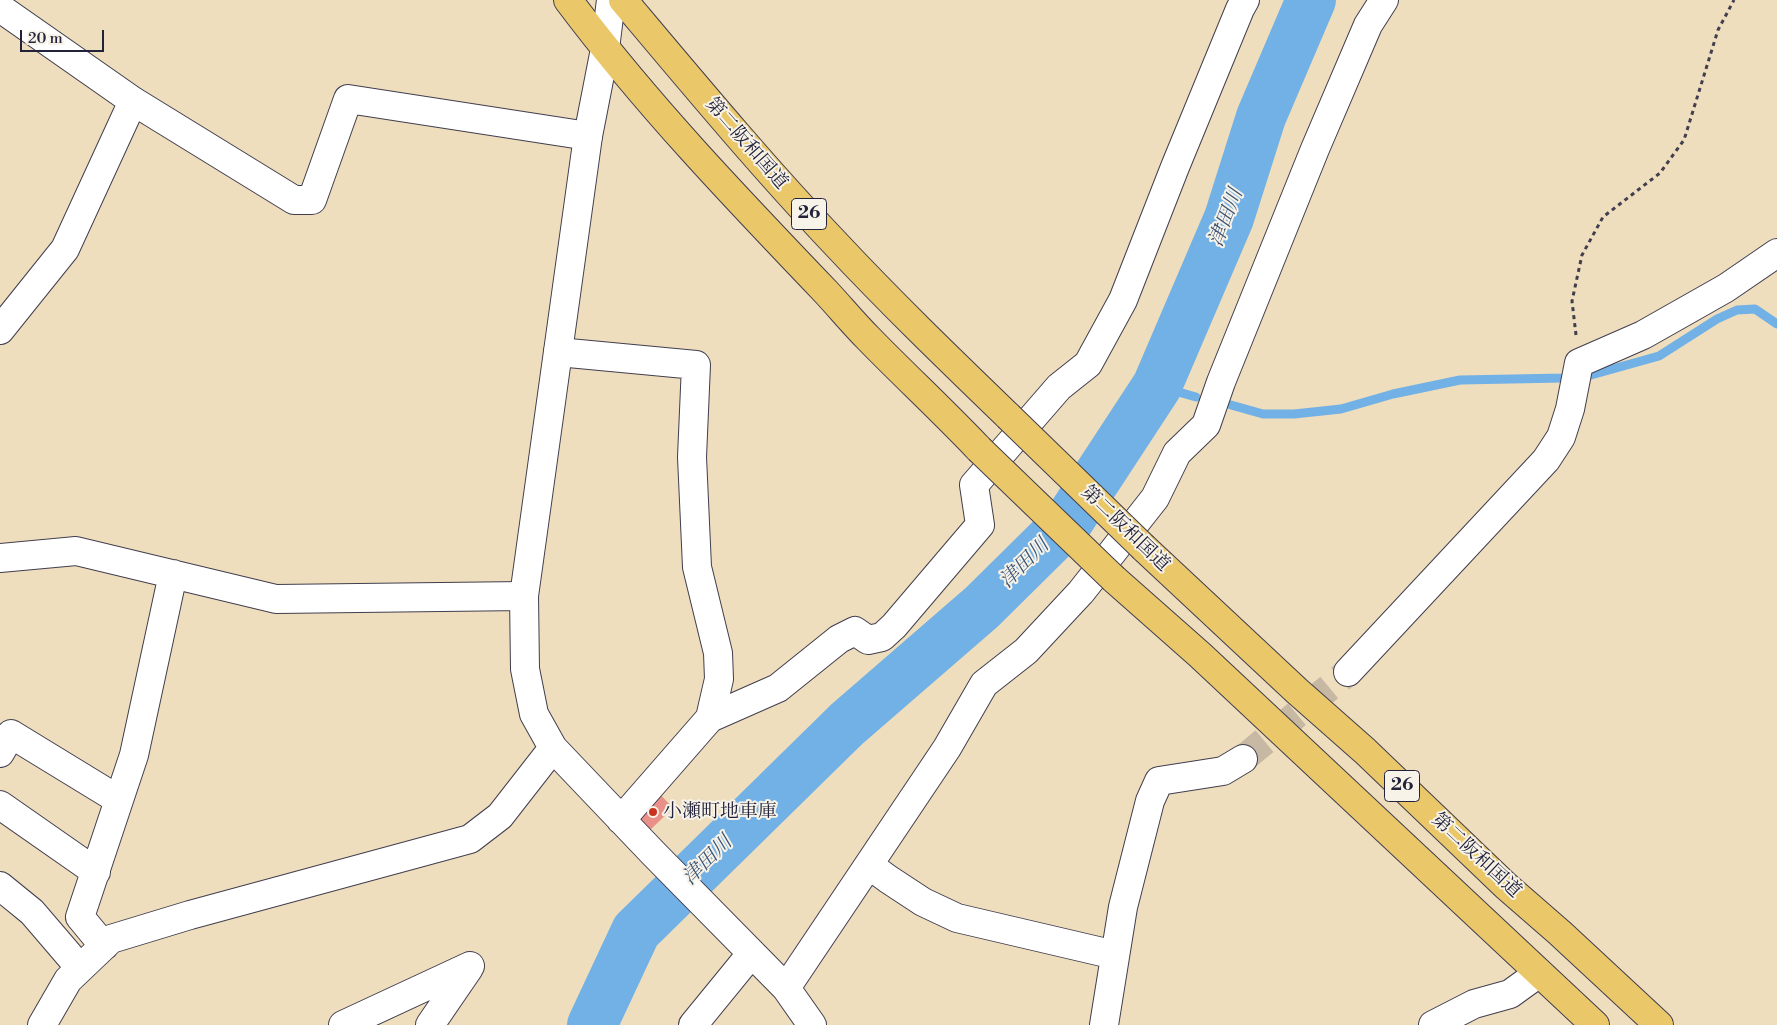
<!DOCTYPE html>
<meta charset="utf-8">
<style>
body{margin:0}
#map{position:relative;width:1777px;height:1025px;overflow:hidden;background:#efdebd;font-family:"Libre Bodoni",serif}
canvas{display:block}
.scale{position:absolute;left:20px;top:30px;width:84px;height:22px;box-sizing:border-box;border:2px solid #22223b;border-top:0;padding-left:6px;font-size:15px;line-height:18px;white-space:nowrap;color:#22223b;-webkit-text-stroke:4px #f7f3e8;paint-order:stroke}
</style>
<div id="map">
<canvas width="1777" height="1025"></canvas>
<div class="scale">20 m</div>
</div>
<script>
const ctx = document.querySelector('canvas').getContext('2d');
ctx.lineJoin = 'round';
function strokePath(path, color, width, dash) { ctx.strokeStyle = color; ctx.lineWidth = width; ctx.lineCap = dash ? 'butt' : 'round'; ctx.setLineDash(dash || []); ctx.stroke(path); }
function fillPath(path, color) { ctx.fillStyle = color; ctx.fill(path, 'evenodd'); }
function drawText(font, color, halo, rows, align = 'center') {
  ctx.font = font + ' "Libre Bodoni","Noto Serif JP",serif'; ctx.lineWidth = 4; ctx.setLineDash([]); ctx.textBaseline = 'middle'; ctx.strokeStyle = halo; ctx.fillStyle = color; for (const [text, x, y, turn = 0] of rows) {
    ctx.save(); ctx.translate(x, y); ctx.rotate((+turn || 0) * Math.PI / 180); ctx.textAlign = isNaN(turn) ? turn : align; if (halo) ctx.strokeText(text, 0, 0); ctx.fillText(text, 0, 0); ctx.restore();
  }
}
strokePath(new Path2D(`
 M1157 386 1196 397
 M1231 405 1263 414H1294L1341 409 1393 394 1460 380 1564 378 1591 375 1659 356 1717 319 1737 310 1755 309 1777 324`), '#72b1e5', 9);
strokePath(new Path2D(`
 M592 1025 636 931 847 724 982 607 1068 522 1157 386 1229 218 1261 117 1311 0`), '#72b1e5', 50);
fillPath(new Path2D(`
 M657 791 673 808 649 831 634 816Z`), '#e99089');
strokePath(new Path2D(`
 M1243 759 1348 672`), '#c6b8a3', 28, [28, 14]);
const minor = new Path2D(`
 M0 8 133 101 294 200H312L348 99 588 136
 M0 330 65 249 133 101
 M558 352 696 365 692 457 697 567 718 653 719 679 710 718
 M0 558 76 551 276 599 524 596 525 669 534 714 553 748 653 853 786 988 812 1025
 M1348 672 1546 460 1561 437 1570 409 1579 363 1643 335 1726 288 1777 253
 M0 753 11 734 119 800
 M0 805 96 872
 M621 820 710 718 778 688 839 639 855 631 868 640 882 637 894 626 980 525 974 485 1059 387 1088 364 1123 300 1175 167 1240 9 1245 0
 M869 865 888 879 923 902 957 918 1115 955
 M0 886 32 912 80 968
 M104 946 80 917 134 755 173 574
 M786 988 947 748 984 684 1026 651 1081 592 1155 498 1177 453 1206 425 1221 382 1315 149 1368 25 1384 0
 M42 1025 68 980 111 939 190 915 470 839 500 816 553 748
 M343 1025 470 966
 M430 1025 469 968
 M693 1025 751 954
 M1104 1025 1123 907 1150 801 1159 781 1223 771 1243 759
 M1433 1025 1474 1004 1510 994 1539 973`);
const tertiary = new Path2D(`
 M524 596 588 136 605 49 611 0`);
const trunk = new Path2D(`
 M568 0C646 104 736 198 826 292 840 307 854 324 869 339 905 376 943 411 979 449
 M623 0C692 82 761 165 834 242 890 302 949 359 1008 416
 M1144 548 1297 691 1365 751 1506 886 1560 933 1659 1025
 M1114 579 1200 655 1595 1025`);
strokePath(minor, '#413e4e', 30);
strokePath(tertiary, '#413e4e', 30);
strokePath(trunk, '#413e4e', 30);
strokePath(new Path2D(`
 M1576 335 1572 301 1582 255 1603 217 1660 173 1684 140 1718 30 1734 0`), '#413e4e', 3, [4, 4]);
strokePath(minor, '#fff', 28);
strokePath(tertiary, '#fff', 28);
strokePath(trunk, '#eac769', 28);
const trunkBridge = new Path2D(`
 M1008 416 1144 548
 M979 449 1114 579`);
strokePath(trunkBridge, '#413e4e', 30, []);
strokePath(trunkBridge, '#eac769', 28);
for (const [x, y, r, color] of [
 [653,812,5,"#c8321e"]
]) { const dot = new Path2D(); dot.arc(x, y, r, 0, 2 * Math.PI); ctx.fillStyle = color; ctx.fill(dot); strokePath(dot, '#f7f3e8', 2); }
for (const [x, y, w] of [
 [809,214,35],
 [1402,786,35]
]) { const box = new Path2D(); box.roundRect(x - w / 2, y - 15.5, w, 31, 4); ctx.fillStyle = '#f7f3e8'; ctx.fill(box); strokePath(box, '#22223b', 1); }
drawText('bold 18px', '#22223b', null, [
 ["26",809,214],
 ["26",1402,786]
]);
drawText('19px', '#22223b', '#f7f3e8', [
 ["第二阪和国道",746,144,49],
 ["第二阪和国道",1125,529,44],
 ["第二阪和国道",1476,856,43]
]);
drawText('19px', '#22223b', '#f7f3e8', [
 ["小瀬町地車庫",663,812]
], 'left');
drawText('italic 20px', '#3e5476', '#f7f3e8', [
 ["津田川",1227,218,-69],
 ["津田川",1025,564,-45],
 ["津田川",708,861,-45]
]);
</script>
